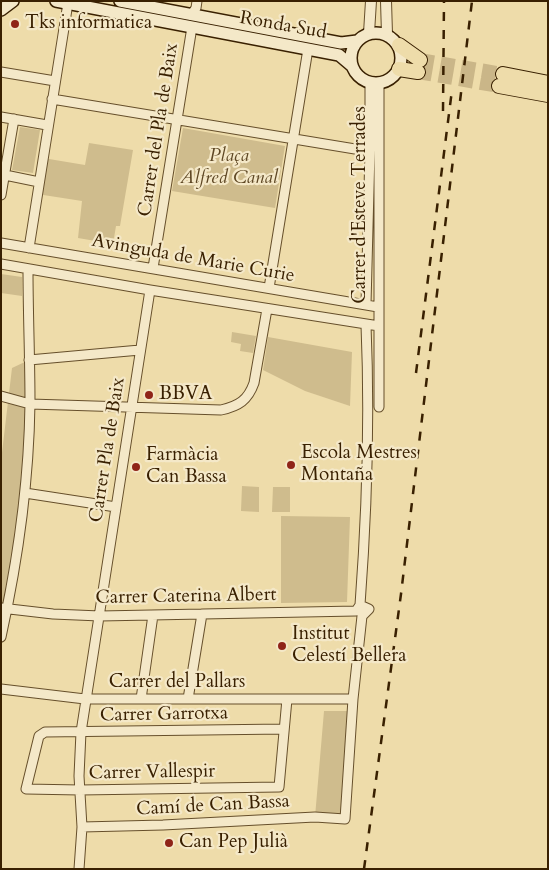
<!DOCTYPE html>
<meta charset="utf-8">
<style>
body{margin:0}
#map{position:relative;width:549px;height:870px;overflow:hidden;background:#eedcaa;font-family:Cardo,serif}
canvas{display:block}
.frame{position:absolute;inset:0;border:2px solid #392001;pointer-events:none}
</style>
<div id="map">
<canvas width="549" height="870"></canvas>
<div class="frame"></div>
</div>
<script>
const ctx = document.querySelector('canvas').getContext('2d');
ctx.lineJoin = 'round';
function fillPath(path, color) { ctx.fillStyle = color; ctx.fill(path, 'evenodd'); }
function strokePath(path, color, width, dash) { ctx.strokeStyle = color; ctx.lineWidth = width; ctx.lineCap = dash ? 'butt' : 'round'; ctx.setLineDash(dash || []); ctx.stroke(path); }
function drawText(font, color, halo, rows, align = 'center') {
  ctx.font = font + ' Cardo,serif'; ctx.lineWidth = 4.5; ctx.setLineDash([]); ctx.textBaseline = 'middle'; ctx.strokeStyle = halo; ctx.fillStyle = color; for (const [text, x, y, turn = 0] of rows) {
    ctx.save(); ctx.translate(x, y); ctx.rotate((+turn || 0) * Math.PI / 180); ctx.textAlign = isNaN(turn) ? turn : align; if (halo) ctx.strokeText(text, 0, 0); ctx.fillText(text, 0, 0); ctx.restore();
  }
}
fillPath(new Path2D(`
 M20 127 40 130 33 173 12 170Z
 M183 128 285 146 275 208 172 191Z
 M89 143 133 150 120 226H116L113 244 78 238 82 201 37 194 43 158 85 165Z
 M1 274 22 277V296L1 293Z
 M232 332 256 336 253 353 240 351 241 344 231 342Z
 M268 337 352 352 350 406 305 391 263 370Z
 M29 360 25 493 1 637V461L12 368Z
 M242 486 259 487V512L241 511Z
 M273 487H290V512H272Z
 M281 516 350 517 347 602 281 603Z
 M324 711H353L345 819 315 817Z`), '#cfbc8d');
strokePath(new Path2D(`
 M420 60 503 74
 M418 72 499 86`), '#cab688', 14, [14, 7]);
const minor = new Path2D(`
 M191 15 196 8 197 1
 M1 72 55 81
 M52 99 355 149 370 150
 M1 117 47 125
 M5 175 39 182
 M1 195 14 119
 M1 243 378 307
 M29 248 68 3
 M1 264 150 290 379 326
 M153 268 192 27
 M269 288 308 49
 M366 304 370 150V82
 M29 360 140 350
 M1 396 30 404 221 410C239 406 248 400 254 383L267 309
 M379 407V83
 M25 493 116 507
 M360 605C367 511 370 420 366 325
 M1 608 53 614 100 616 356 611 360 605 369 609 362 616 353 699 345 819 315 817 163 825 82 827
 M1 637C18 560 29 481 30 403 30 358 28 314 28 269
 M1 689 85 699H353
 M141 699 153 615
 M188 699 202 614
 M284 729 45 732 39 736 26 789 80 790 279 787 287 699
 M79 869 82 827 79 776 81 732 150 290`);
const tertiary = new Path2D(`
 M386 1 387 34
 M369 33 371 1`);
const secondary = new Path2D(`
 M56 1 339 55 352 66
 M120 1 341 43 357 41
 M1 10 13 1
 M351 58a25 25 0 1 1 50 0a25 25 0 1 1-50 0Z`);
const trunk = new Path2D(`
 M399 45 420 60
 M399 69 418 72
 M503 74 548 83
 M499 86 548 95`);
strokePath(minor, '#664f2b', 11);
strokePath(tertiary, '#664f2b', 12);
strokePath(secondary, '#392001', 14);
strokePath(trunk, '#392001', 16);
strokePath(minor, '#f4e8c8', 9);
strokePath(tertiary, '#f4e8c8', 10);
strokePath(secondary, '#f4e8c8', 11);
strokePath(trunk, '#eedcaa', 14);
strokePath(new Path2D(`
 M443 111 444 1
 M416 373 452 90
 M364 869 401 594 472 1`), '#392001', 2.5, [9, 9]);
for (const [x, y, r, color] of [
 [15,24,5,"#8f2418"],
 [149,395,5,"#8f2418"],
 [291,465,5,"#8f2418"],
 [136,467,5,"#8f2418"],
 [282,646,5,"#8f2418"],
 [169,843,5,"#8f2418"]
]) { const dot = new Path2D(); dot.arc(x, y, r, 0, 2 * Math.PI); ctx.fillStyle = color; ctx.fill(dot); strokePath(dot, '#f4e8c8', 2); }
drawText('19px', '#392001', '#f4e8c8', [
 ["Tks informatica",25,24],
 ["BBVA",159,395],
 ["Escola Mestres",301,454],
 ["Montaña",301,476],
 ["Farmàcia",146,456],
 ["Can Bassa",146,478],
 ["Institut",292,635],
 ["Celestí Bellera",292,657],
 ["Can Pep Julià",179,843]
], 'left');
drawText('19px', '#392001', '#f4e8c8', [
 ["Ronda Sud",283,26,10],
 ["Carrer del Pla de Baix",159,130,-81],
 ["Carrer d'Esteve Terrades",361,205,-90],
 ["Avinguda de Marie Curie",193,259,10],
 ["Carrer Pla de Baix",108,450,-81],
 ["Carrer Caterina Albert",186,597,-1],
 ["Carrer del Pallars",177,683],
 ["Carrer Garrotxa",164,715,-1],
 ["Carrer Vallespir",152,773,-1],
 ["Camí de Can Bassa",213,806,-3]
]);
drawText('italic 19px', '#5e4724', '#f4e8c8', [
 ["Plaça",229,157],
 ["Alfred Canal",229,179]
]);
</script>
